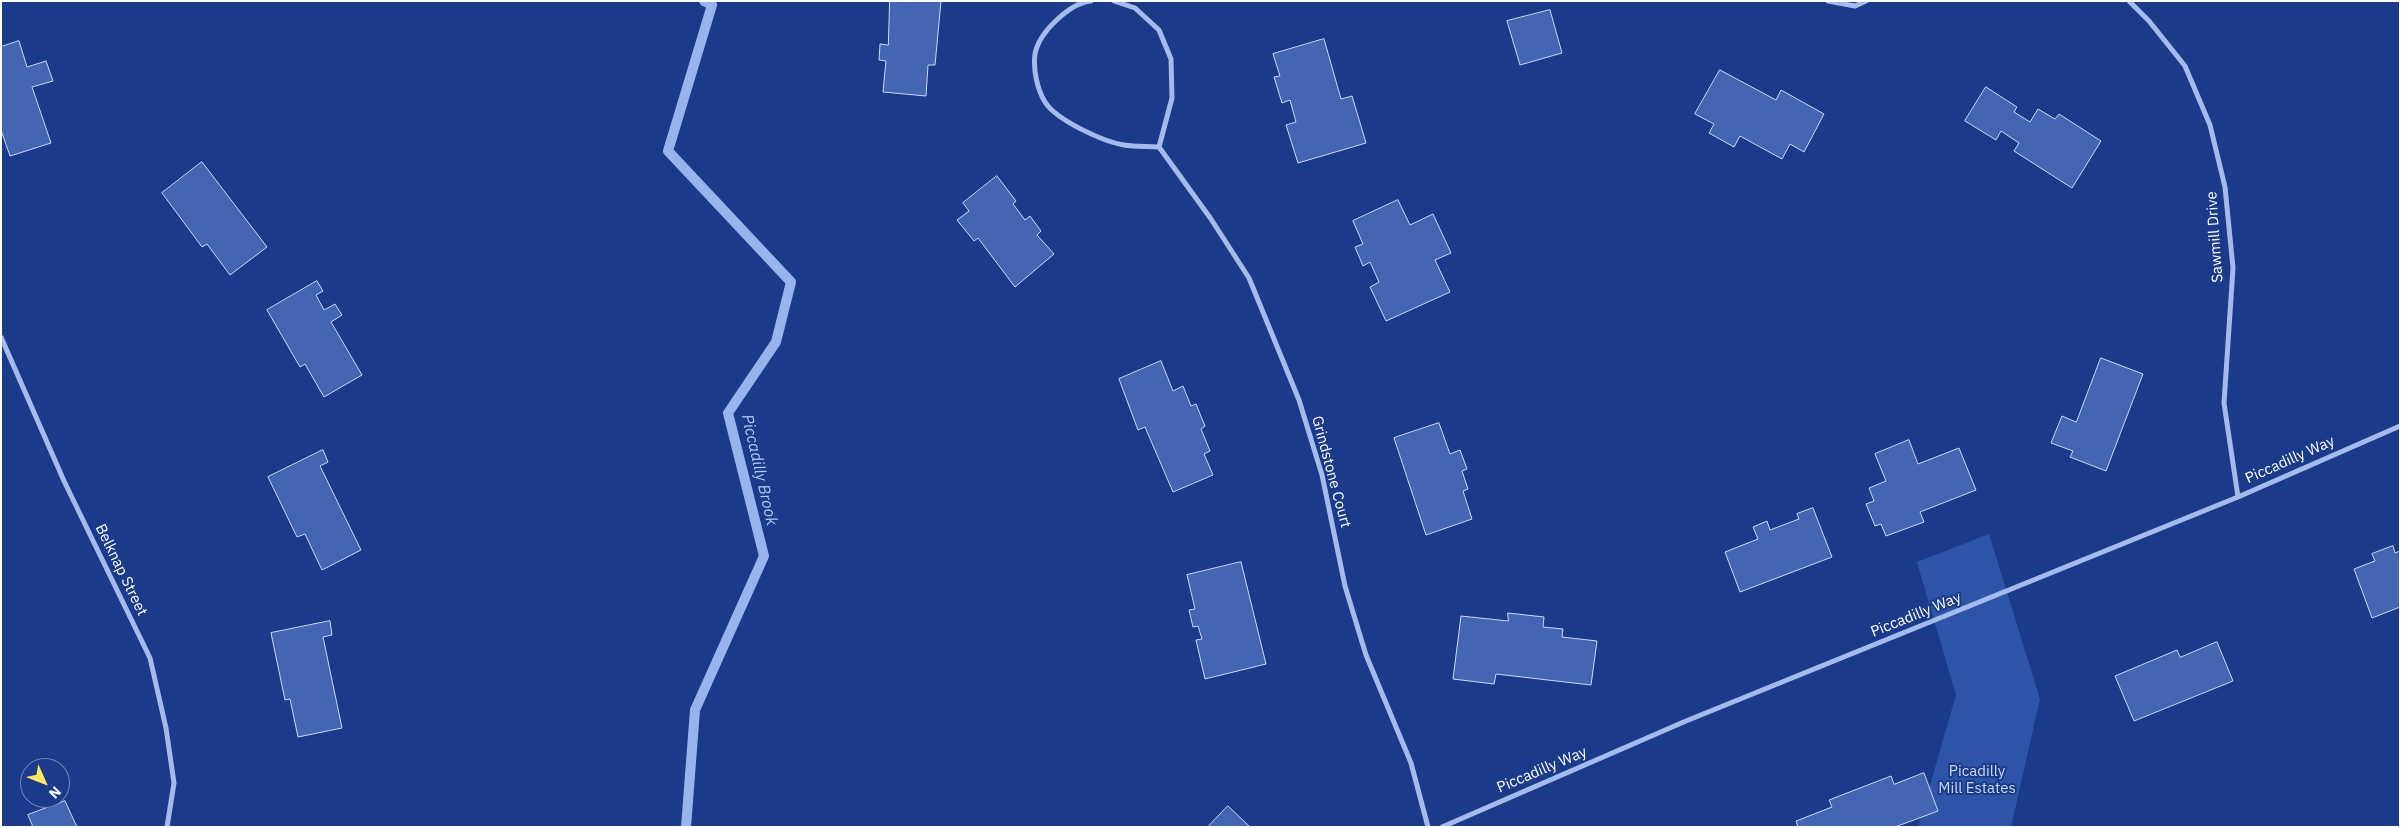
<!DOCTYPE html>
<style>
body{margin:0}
#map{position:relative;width:2401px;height:828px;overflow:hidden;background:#1b3b8a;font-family:"IBM Plex Sans",sans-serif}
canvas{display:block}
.frame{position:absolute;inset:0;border:2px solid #fff;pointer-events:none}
.north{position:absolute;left:20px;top:758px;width:50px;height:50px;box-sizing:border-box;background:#1b3b8a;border:1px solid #7689b9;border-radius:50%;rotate:134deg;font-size:14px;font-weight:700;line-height:20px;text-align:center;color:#fff}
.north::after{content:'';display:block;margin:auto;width:18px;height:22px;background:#fee862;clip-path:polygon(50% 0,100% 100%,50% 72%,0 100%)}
</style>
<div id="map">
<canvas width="2401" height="828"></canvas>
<div class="frame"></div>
<div class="north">N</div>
</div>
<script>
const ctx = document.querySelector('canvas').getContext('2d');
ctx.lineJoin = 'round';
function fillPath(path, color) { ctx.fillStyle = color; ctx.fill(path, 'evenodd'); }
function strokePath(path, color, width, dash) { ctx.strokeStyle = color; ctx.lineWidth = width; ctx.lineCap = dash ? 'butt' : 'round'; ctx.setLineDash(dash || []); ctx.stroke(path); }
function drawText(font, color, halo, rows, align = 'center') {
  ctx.font = font + ' "IBM Plex Sans",sans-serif'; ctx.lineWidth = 4; ctx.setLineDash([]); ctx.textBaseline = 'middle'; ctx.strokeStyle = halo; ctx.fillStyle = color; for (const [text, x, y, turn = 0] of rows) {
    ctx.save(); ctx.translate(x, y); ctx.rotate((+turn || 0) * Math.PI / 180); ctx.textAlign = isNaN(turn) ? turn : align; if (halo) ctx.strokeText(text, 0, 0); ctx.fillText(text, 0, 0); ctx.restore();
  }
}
fillPath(new Path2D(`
 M1989 534 2040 699 2011 827H1918L1956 695 1917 562Z`), '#2e54a8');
strokePath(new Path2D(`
 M686 827 695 710 764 556 728 413 776 342 791 282 668 151 712 5 704 1`), '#98b4ef', 10);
const building = new Path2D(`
 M890 1H941L935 65H928L926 96 883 92 886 61 879 60 880 44 888 45Z
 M1550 10 1562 53 1520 65 1507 21Z
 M1324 39 1341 99 1352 96 1366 143 1298 163 1286 125 1296 122 1290 100 1282 103 1274 77 1280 76 1273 54Z
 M19 41 27 67 46 61 53 81 32 87 51 143 10 156 1 130V47Z
 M1720 70 1776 100 1781 90 1824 114 1804 152 1790 144 1782 159 1740 136 1734 147 1709 133 1714 124 1695 114Z
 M1986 87 2017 107 2014 112 2030 122 2038 109 2055 119 2059 114 2101 141 2072 188 2014 151 2019 143 2001 131 1996 140 1965 121Z
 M202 162 267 247 230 275 207 244 202 247 162 193Z
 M997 176 1016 201 1013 204 1025 220 1030 216 1041 231 1037 235 1054 254 1015 287 978 238 974 241 957 220 969 211 963 203Z
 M1398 200 1410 225 1433 214 1451 253 1435 260 1450 292 1386 321 1370 287 1379 282 1370 262 1363 266 1355 247 1363 244 1353 221Z
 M317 281 323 291 316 295 324 310 335 304 342 315 331 322 362 375 324 397 305 364 300 367 267 310Z
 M2101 358 2143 374 2106 471 2070 457 2073 451 2051 443 2062 416 2076 422Z
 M1161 361 1173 391 1183 386 1191 406 1196 404 1205 426 1201 429 1210 451 1204 454 1213 475 1173 492 1145 427 1138 430 1119 379Z
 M1439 423 1450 454 1460 450 1467 469 1462 471 1468 489 1463 491 1472 519 1426 535 1394 438Z
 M1909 440 1918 464 1959 448 1976 490 1920 512 1924 522 1886 536 1881 524 1875 526 1866 504 1874 501 1869 488 1886 481 1875 454Z
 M323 450 328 462 320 466 361 550 322 570 305 534 297 537 268 477Z
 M1813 508 1832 557 1740 592 1725 552 1758 539 1753 527 1767 521 1770 530 1799 519 1797 514Z
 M2393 546 2395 553 2400 551V607L2372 618 2354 569 2375 561 2372 554Z
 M1241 562 1266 664 1205 679 1196 640 1202 639 1198 626 1193 627 1189 610 1195 609 1187 575Z
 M1508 613 1544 617 1543 627 1563 629 1562 637 1597 641 1591 685 1496 674 1494 684 1453 679 1461 616 1508 621Z
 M330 621 332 635 323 637 342 728 298 737 290 699 285 700 271 633Z
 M2217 642 2233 681 2134 721 2115 676 2177 650 2180 657Z
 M1924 773 1938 811 1895 827H1798L1796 821 1832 807 1829 800 1891 776 1894 784Z
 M65 801 77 827H33L28 815Z
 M1228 806 1250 827H1208Z`);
fillPath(building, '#4465b2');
strokePath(building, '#cbd9f9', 1);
strokePath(new Path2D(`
 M1091 1C1070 3 1039 32 1035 54 1033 69 1037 89 1045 102 1056 120 1104 142 1124 145 1136 147 1148 146 1159 147
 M1114 1 1135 8 1159 30 1171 59 1172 98 1159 147
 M1828 1 1855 6 1866 1
 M2129 1 2149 21 2185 66 2210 125 2225 187 2233 268 2224 403 2238 497
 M1159 147 1211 219 1249 278 1299 400 1322 475 1345 586 1366 655 1411 763 1428 827
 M1 337 64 481 150 658 166 728 174 783 167 827
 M1442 827 1686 721 2238 497 2400 426`), '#a5bbed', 5);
drawText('15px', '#fff', '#1b3b8a', [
 ["Sawmill Drive",2215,237,-94],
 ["Piccadilly Way",2290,460,-24],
 ["Grindstone Court",1331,472,75],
 ["Belknap Street",121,570,64],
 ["Piccadilly Way",1916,615,-22],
 ["Piccadilly Way",1542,770,-23]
]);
drawText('15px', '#cbd9f9', '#1b3b8a', [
 ["Picadilly",1977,772],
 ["Mill Estates",1977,789]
]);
drawText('italic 16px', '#b1c6f4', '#1b3b8a', [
 ["Piccadilly Brook",759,470,77]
]);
</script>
